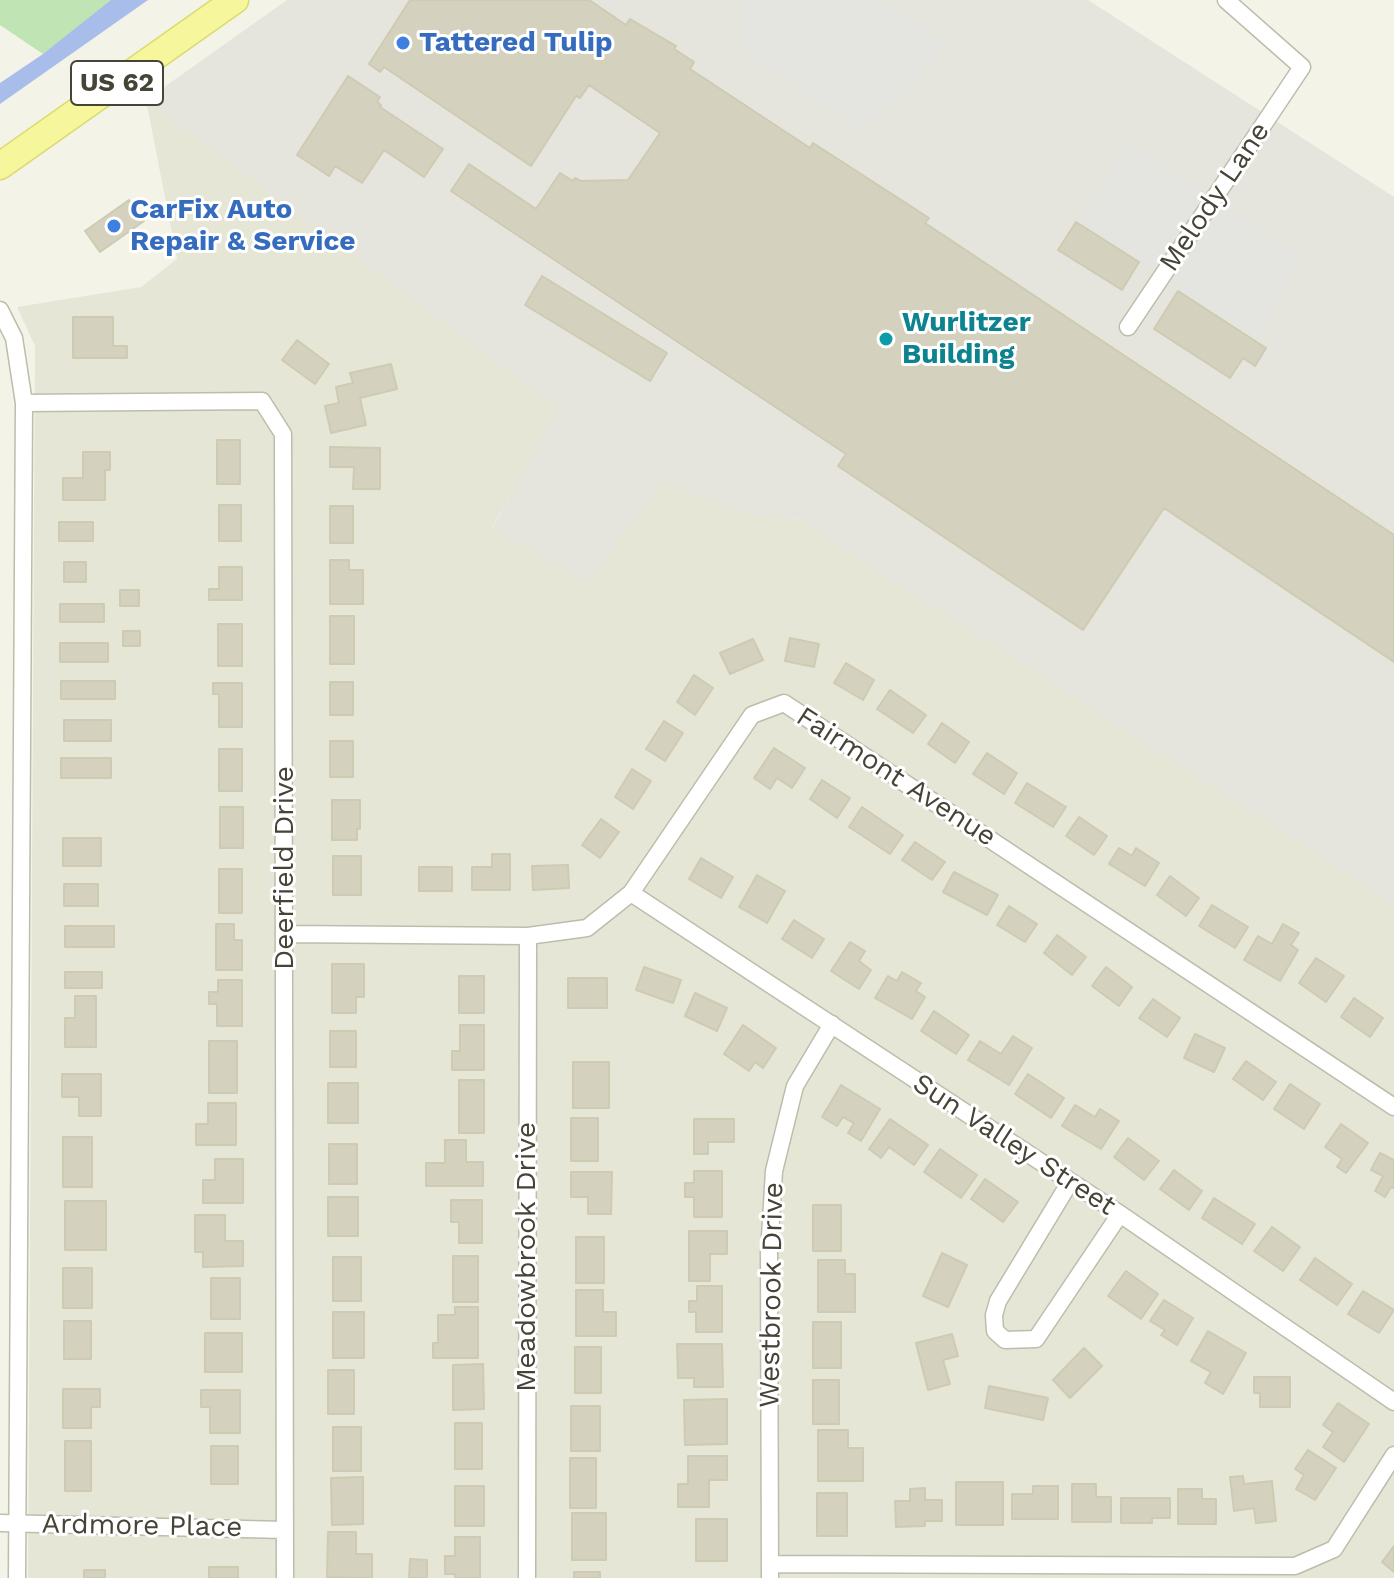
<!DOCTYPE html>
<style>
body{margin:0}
canvas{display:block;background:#f3f3e8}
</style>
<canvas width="1394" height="1578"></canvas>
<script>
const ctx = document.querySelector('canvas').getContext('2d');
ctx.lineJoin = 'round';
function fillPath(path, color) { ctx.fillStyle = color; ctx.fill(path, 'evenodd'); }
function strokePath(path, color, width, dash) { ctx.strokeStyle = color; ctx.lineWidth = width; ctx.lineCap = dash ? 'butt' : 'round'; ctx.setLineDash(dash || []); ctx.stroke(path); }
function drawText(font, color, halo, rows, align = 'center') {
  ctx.font = font + ' "Work Sans",sans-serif'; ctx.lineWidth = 6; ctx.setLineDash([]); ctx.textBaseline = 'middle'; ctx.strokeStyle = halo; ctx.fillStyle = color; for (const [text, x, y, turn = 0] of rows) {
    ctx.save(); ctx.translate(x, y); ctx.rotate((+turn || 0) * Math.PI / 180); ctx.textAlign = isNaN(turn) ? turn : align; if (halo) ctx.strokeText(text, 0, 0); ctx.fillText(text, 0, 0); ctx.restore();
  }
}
fillPath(new Path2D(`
 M146 100 559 408 492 528 662 482 748 514 799 520 1394 904V1578H28L35 346 17 307 141 287 177 259Z`), '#e6e6d7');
fillPath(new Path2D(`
 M287 0H1088L1394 197V904L799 520 748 514 662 482 589 582 492 529 558 408 146 100Z`), '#e5e4dd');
fillPath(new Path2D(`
 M0 0H122L43 54 0 25Z`), '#c0e4b4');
fillPath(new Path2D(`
 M740 0H878L945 43 911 87 858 128 739 46 745 17Z
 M1129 143 1300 257 1257 339 1078 221Z`), '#e4e4e0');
fillPath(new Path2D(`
 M111 0H148L0 104V83L43 54Z`), '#a9bdeb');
const building = new Path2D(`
 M410 0H589L626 25 630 19 676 46 674 49 694 62 690 69 810 148 813 143 929 218 925 223 1394 535V662L1164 508 1083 630 838 466 846 454 451 191 469 164 536 209 560 173 573 181 575 178 581 181 628 180 660 133 589 85 580 98 576 96 531 166 384 67 380 72 369 64Z
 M348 76 380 97 377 102 381 105 380 107 443 149 424 177 384 150 362 183 335 166 329 176 297 155Z
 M129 200 144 221 100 252 85 231Z
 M1076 222 1139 262 1122 290 1058 250Z
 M542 276 667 353 650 381 525 305Z
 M1178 291 1266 348 1255 366 1243 358 1230 378 1154 329Z
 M73 317H113V346H127V358H73Z
 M297 340 329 364 315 384 282 360Z
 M391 364 397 389 360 398 366 425 331 433 325 406 339 403 336 387 353 383 350 373Z
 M217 440H240V484H217Z
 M330 447 380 448V489H353L354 467H330Z
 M83 452H110V470H105V500H63V478H83Z
 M219 505H241V541H219Z
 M330 506H353V543H330Z
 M59 522H93V541H59Z
 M330 560H349V570H363V604H330Z
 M64 562H86V582H64Z
 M219 567H242V600H209V589H219Z
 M120 590H139V606H120Z
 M60 604H104V622H60Z
 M330 616H354V664H330Z
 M218 624H242V666H218Z
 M123 631H140V646H123Z
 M790 638 819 644 814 667 785 661Z
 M753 639 763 660 730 674 720 653Z
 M60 643H108V662H60Z
 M846 663 874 680 863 700 834 683Z
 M694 675 713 688 695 715 677 702Z
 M61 681H115V699H61Z
 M330 682H353V715H330Z
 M213 683H242V727H219V694H213Z
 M890 690 926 715 913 733 877 709Z
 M64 720H111V741H64Z
 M664 721 683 733 665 761 646 749Z
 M942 723 969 742 955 763 928 744Z
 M330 741H353V777H330Z
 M774 748 805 768 792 788 777 778 770 789 754 778Z
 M219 749H242V791H219Z
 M987 753 1017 773 1004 794 973 774Z
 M61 758H111V778H61Z
 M632 769 651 781 633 809 615 797Z
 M822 780 850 798 837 818 810 799Z
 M1027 783 1066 807 1053 827 1015 803Z
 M332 800H360V829H357V840H332Z
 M220 807H243V848H220Z
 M862 807 903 835 890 854 849 827Z
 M1079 817 1107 836 1094 855 1066 836Z
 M601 819 619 832 600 858 582 845Z
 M63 838H101V866H63Z
 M915 842 945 862 932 880 902 860Z
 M1119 848 1132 856 1136 848 1159 863 1145 886 1109 864Z
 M492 854H510V890H472V867H492Z
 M333 856H361V895H333Z
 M701 858 733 877 721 898 689 879Z
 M568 865 569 888 533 890 532 866Z
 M419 867H452V891H419Z
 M219 869H242V913H219Z
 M954 872 998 895 987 915 943 892Z
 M757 875 785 891 767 923 739 907Z
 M1170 876 1199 898 1186 916 1157 895Z
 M64 884H98V906H64Z
 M1212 905 1248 927 1235 948 1199 926Z
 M1009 906 1037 924 1025 942 997 925Z
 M794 920 824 939 812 958 782 939Z
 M216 924H234V940H242V970H216Z
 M1283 924 1299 933 1291 945 1298 950 1280 981 1244 960 1258 936 1272 944Z
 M65 926H114V947H65Z
 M1057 935 1086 957 1072 975 1044 953Z
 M850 942 865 951 859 961 871 970 859 989 831 971Z
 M1316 958 1344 976 1326 1002 1299 983Z
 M332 964H364V997H356V1013H332Z
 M644 967 681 980 673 1003 636 990Z
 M1106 967 1132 987 1119 1006 1092 986Z
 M65 972H102V988H65Z
 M902 972 921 983 916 991 925 997 912 1019 875 998 888 976 897 981Z
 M459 976H484V1013H459Z
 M568 978H607V1008H568Z
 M218 980H242V1026H217V1004H209V992H218Z
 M695 993 727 1008 717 1031 685 1016Z
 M75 996H96V1047H65V1018H75Z
 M1354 998 1383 1018 1370 1037 1341 1017Z
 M1153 999 1180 1018 1167 1037 1139 1018Z
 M934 1011 969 1035 956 1054 921 1031Z
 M460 1025H484V1070H452V1051H460Z
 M743 1025 776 1048 763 1068 755 1062 749 1071 724 1054Z
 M330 1031H356V1067H330Z
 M1195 1034 1225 1048 1214 1072 1184 1058Z
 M1013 1036 1032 1048 1009 1085 968 1060 980 1041 1001 1054Z
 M209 1041H237V1093H209Z
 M1246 1061 1276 1082 1263 1100 1233 1079Z
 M573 1062H609V1108H573Z
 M62 1074H101V1116H79V1097H62Z
 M1028 1074 1064 1098 1051 1118 1015 1094Z
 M459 1080H484V1133H459Z
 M328 1083H358V1123H328Z
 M1290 1084 1320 1104 1304 1129 1274 1109Z
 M841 1085 880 1109 861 1141 848 1133 854 1123 843 1117 837 1126 822 1117Z
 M208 1103H236V1145H196V1124H208Z
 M1075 1105 1095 1117 1100 1109 1119 1121 1101 1149 1062 1126Z
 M571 1118H598V1161H571Z
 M694 1119H734V1142H708V1154H694Z
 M890 1119 928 1145 914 1165 889 1147 881 1158 869 1149Z
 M1341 1124 1368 1143 1346 1173 1337 1167 1342 1159 1325 1147Z
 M63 1137H92V1187H63Z
 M1128 1138 1159 1161 1144 1180 1114 1157Z
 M445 1140H466V1162H483V1186H426V1163H445Z
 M329 1144H357V1184H329Z
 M940 1149 977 1175 961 1198 924 1172Z
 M1380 1153 1394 1160V1188L1391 1187 1385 1197 1375 1191 1383 1176 1371 1170Z
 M215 1159H243V1203H203V1180H215Z
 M1174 1170 1202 1191 1189 1210 1160 1189Z
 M694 1171H722V1217H694V1197H685V1183H694Z
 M571 1172H612L611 1214H588V1197H571Z
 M985 1179 1018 1202 1003 1222 971 1199Z
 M328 1197H358V1236H328Z
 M1214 1198 1255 1224 1242 1244 1202 1218Z
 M451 1200H482V1243H459V1222H451Z
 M65 1201H106V1250H65Z
 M813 1205H841V1251H813Z
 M195 1215H225V1241H243V1266L203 1267V1252H195Z
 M1272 1227 1300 1247 1283 1271 1254 1251Z
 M689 1231H727V1254H710V1281H689Z
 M576 1237H604V1283H576Z
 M942 1253 967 1265 948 1307 923 1296Z
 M453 1256H478V1302H453Z
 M333 1257H361V1301H333Z
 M1315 1258 1352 1284 1337 1305 1300 1280Z
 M818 1260H845V1274H855V1312H818Z
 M63 1268H92V1308H63Z
 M1126 1271 1158 1294 1141 1319 1108 1296Z
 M211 1278H240V1319H211Z
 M697 1286H722V1332H696V1312H689V1301H697Z
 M576 1290H603V1312H616V1336H576Z
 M1363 1291 1394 1310 1379 1333 1348 1314Z
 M1164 1300 1193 1318 1177 1345 1161 1335 1165 1330 1150 1321Z
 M455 1307H478V1358H433V1343H438V1315H455Z
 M333 1312H364V1358H333Z
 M64 1321H91V1359H64Z
 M813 1322H841V1368H813Z
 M1208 1331 1246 1353 1223 1394 1205 1383 1211 1372 1191 1361Z
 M205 1333H242V1372H205Z
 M952 1334 958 1356 943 1360 950 1384 928 1390 916 1343Z
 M677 1344H722L723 1387H694V1378H678Z
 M575 1347H601V1393H575Z
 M1084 1348 1102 1366 1070 1398 1053 1380Z
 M483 1364 484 1409 453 1410V1365Z
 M328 1370H354V1414H328Z
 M1254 1377H1290V1407H1260V1393H1254Z
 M813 1380H839V1424H813Z
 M989 1386 1048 1398 1043 1420 985 1408Z
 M63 1389H100V1407H91V1428H63Z
 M201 1390H240V1433H210V1407H201Z
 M727 1399V1444L685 1445 684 1400Z
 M1338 1403 1369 1424 1344 1462 1323 1447 1333 1432 1323 1425Z
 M571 1406H600V1451H571Z
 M455 1423H482V1469H455Z
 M333 1427H361V1471H333Z
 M818 1430H848V1448H863V1481H818Z
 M65 1441H91V1491H65Z
 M211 1446H238V1484H211Z
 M1308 1450 1336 1468 1315 1500 1296 1489 1304 1475 1295 1469Z
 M688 1456H727V1480H709V1507H678V1484H688Z
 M570 1458H596V1508H570Z
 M1243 1476 1244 1484 1272 1481 1276 1521 1256 1523 1254 1508 1234 1511 1230 1477Z
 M363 1477V1524L332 1525 331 1478Z
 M956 1482H1003V1525H956Z
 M1072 1484H1096V1497H1111V1522H1072Z
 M455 1486H484V1526H455Z
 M1033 1486H1058V1519H1012V1494H1033Z
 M925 1488V1500H942V1521H925V1526L896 1527 895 1501H910V1489Z
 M1178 1489H1202V1499H1216V1524H1178Z
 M817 1493H847V1536H817Z
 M1121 1498H1170V1518H1152V1523H1121Z
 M572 1513H606V1560H572Z
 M696 1519H727V1561H696Z
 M328 1532H356V1554H372V1578L327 1577Z
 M455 1537H480V1578H455V1574H445V1556H455Z
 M1394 1546V1572L1382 1562Z
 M410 1559 427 1560V1578H409Z
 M209 1567H238V1578H209Z
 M84 1570H105V1578H84Z
 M574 1572H600V1578H574Z`);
fillPath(building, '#d4d2be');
strokePath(building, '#cecbb2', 2);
const street = new Path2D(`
 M0 310 14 338 24 403 17 1578
 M1128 327 1302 67 1226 0
 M24 403 262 401 283 434 285 1578
 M631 893 1120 1214 1394 1402
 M286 934 528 936 587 928 631 893 752 715 784 703 1394 1107
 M1070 1182 998 1301 994 1315 995 1331 1005 1340 1036 1339 1120 1214
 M0 1523 285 1530
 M770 1564 1295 1566 1334 1549 1394 1455
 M527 1578 528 936
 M770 1578 769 1253 774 1171 795 1086 832 1024`);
const primary = new Path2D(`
 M0 166 235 0`);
strokePath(street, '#bebdab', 19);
strokePath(primary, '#dbda6e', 29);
strokePath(street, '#fff', 16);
strokePath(primary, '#f6f79d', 26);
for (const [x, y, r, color] of [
 [403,43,8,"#3f7fe0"],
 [114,226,8,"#3f7fe0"],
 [886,339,8,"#0f9aa8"]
]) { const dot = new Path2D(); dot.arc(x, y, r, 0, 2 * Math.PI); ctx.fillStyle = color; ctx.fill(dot); strokePath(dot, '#fff', 3); }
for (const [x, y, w] of [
 [117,83,92]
]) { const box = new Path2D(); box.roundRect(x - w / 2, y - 22, w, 44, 6); ctx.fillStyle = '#fff'; ctx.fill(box); strokePath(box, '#464437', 2); }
drawText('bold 26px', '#464437', null, [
 ["US 62",117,83]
]);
drawText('bold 28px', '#366cbe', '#fff', [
 ["Tattered Tulip",419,43],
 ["CarFix Auto",130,210],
 ["Repair & Service",130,242]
], 'left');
drawText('28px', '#464437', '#fff', [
 ["Melody Lane",1215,197,-56],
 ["Fairmont Avenue",896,777,33],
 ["Deerfield Drive",285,868,-90],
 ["Sun Valley Street",1014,1145,33],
 ["Meadowbrook Drive",527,1257,-90],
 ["Westbrook Drive",772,1295,-89],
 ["Ardmore Place",142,1526,1]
]);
drawText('bold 28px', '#0d838f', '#fff', [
 ["Wurlitzer",902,323],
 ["Building",902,355]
], 'left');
</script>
